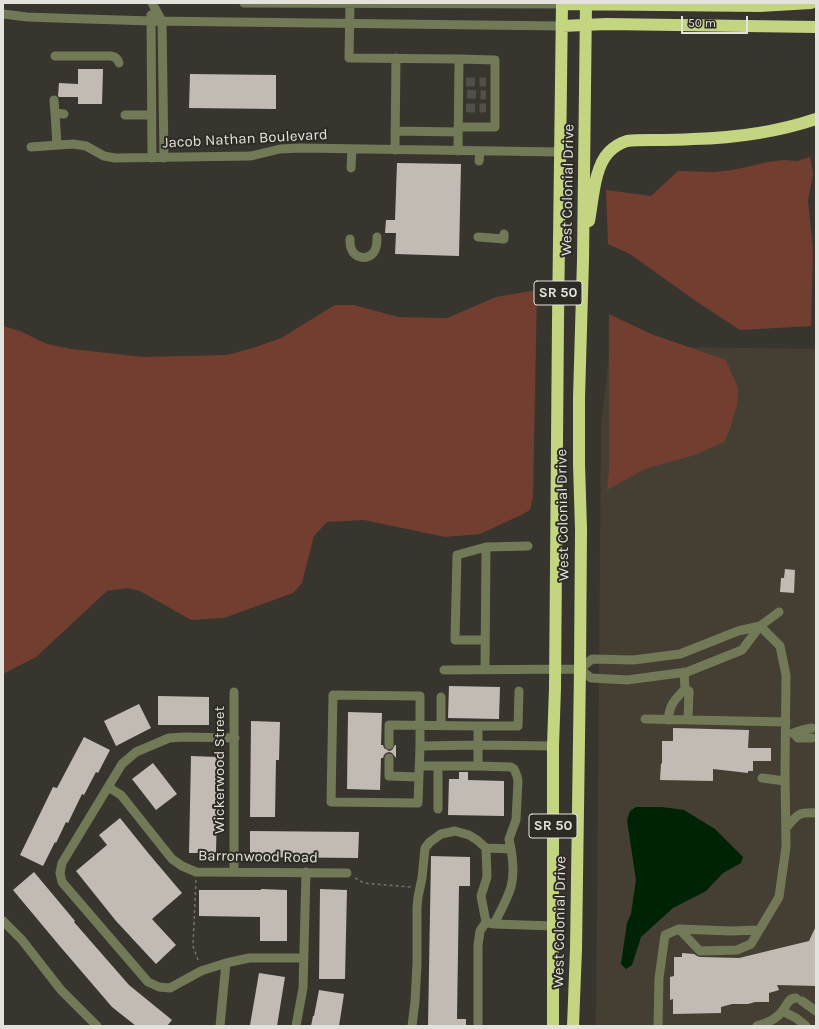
<!DOCTYPE html>
<style>
body{margin:0}
#map{position:relative;width:819px;height:1029px;overflow:hidden;background:#37352e;font-family:Karla,sans-serif}
canvas{display:block}
.frame{position:absolute;inset:0;border:4px solid #e3e2dd;pointer-events:none}
.scale{position:absolute;left:681px;top:16px;width:67px;height:18px;box-sizing:border-box;border:2px solid #e3e2dd;border-top:0;padding-left:5px;font-size:12px;line-height:14px;white-space:nowrap;color:#e3e2dd;-webkit-text-stroke:3px #2d2b24;paint-order:stroke}
</style>
<div id="map">
<canvas width="819" height="1029"></canvas>
<div class="frame"></div>
<div class="scale">50 m</div>
</div>
<script>
const ctx = document.querySelector('canvas').getContext('2d');
ctx.lineJoin = 'round';
function fillPath(path, color) { ctx.fillStyle = color; ctx.fill(path, 'evenodd'); }
function strokePath(path, color, width, dash) { ctx.strokeStyle = color; ctx.lineWidth = width; ctx.lineCap = dash ? 'butt' : 'round'; ctx.setLineDash(dash || []); ctx.stroke(path); }
function drawText(font, color, halo, rows, align = 'center') {
  ctx.font = font + ' Karla,sans-serif'; ctx.lineWidth = 4; ctx.setLineDash([]); ctx.textBaseline = 'middle'; ctx.strokeStyle = halo; ctx.fillStyle = color; for (const [text, x, y, turn = 0] of rows) {
    ctx.save(); ctx.translate(x, y); ctx.rotate((+turn || 0) * Math.PI / 180); ctx.textAlign = isNaN(turn) ? turn : align; if (halo) ctx.strokeText(text, 0, 0); ctx.fillText(text, 0, 0); ctx.restore();
  }
}
fillPath(new Path2D(`
 M610 346 816 349V1026H596L601 427Z`), '#443f32');
fillPath(new Path2D(`
 M810 157 813 174 808 200 813 251 811 326 740 330 697 302 630 254 608 244 606 190 651 196 678 171 714 172 733 170 768 162 783 160 797 161Z
 M537 290 533 497 530 510 521 515 480 534 445 537 364 520 327 522 314 536 302 583 293 593 224 618 191 620 140 591 128 588 107 591 36 657 3 674V326L20 331 47 344 71 349 143 357 227 355 253 348 281 338 335 305H354L398 317 447 318 496 297Z
 M609 314 651 334 726 360 738 388 737 405 730 429 724 442 695 455 645 469 607 490 609 469Z`), '#723e30');
fillPath(new Path2D(`
 M636 807H662L684 810 715 829 743 857 741 863 723 873 706 891 673 908 641 937 632 965 626 969 621 964 627 923 631 914 636 880 627 820 630 811Z`), '#002205');
fillPath(new Path2D(`
 M78 69H103L102 104H78V97H59L58 96 59 83 78 84Z
 M190 74 276 75V109L189 108Z
 M397 163 461 164 459 256 395 254 396 233H385L386 220H395Z
 M785 569 795 570 794 593 780 592 781 578H784Z
 M449 686 500 687 499 719 448 718Z
 M158 696 209 697V725H158Z
 M139 704 151 728 116 746 104 721Z
 M348 712 382 713 381 745H383L384 748 389 751 392 750 395 745H396V758L392 753 389 752 386 753 384 755 383 758H381L380 790 347 789Z
 M251 721 280 722 279 760H276L275 817H250Z
 M673 728 749 730 748 748H771V761H753V771H748V773L713 769V781L660 780 661 763 662 764V741H673Z
 M84 737 110 750 98 773 96 772 84 795 82 794 68 823 66 822 56 843 55 842 43 866 20 855 53 787 57 788Z
 M191 756 218 757 216 853H189Z
 M153 763 177 794 156 810 132 779Z
 M459 772H468V780L504 781V816L448 815 449 779H459Z
 M120 818 149 854 182 893 152 919 176 945 156 964 116 921 76 871 107 845 99 835Z
 M250 831 359 832 358 858 250 857Z
 M431 856 470 857V886H459L457 1019H466V1026H428Z
 M34 872 75 921 74 922 129 985 172 1020 167 1026H136L112 1007 58 944 13 890Z
 M261 889 287 890V941H260V917L199 916V890H261Z
 M320 889 347 890 345 979H319Z
 M816 926V986L777 985 779 990 769 993V1002H755L748 1004H732L721 1007V1013L673 1014V999L670 1000V977L674 976V957H682V953L694 954 697 956 700 957 739 958 809 941Z
 M259 973 285 977 277 1026H259L250 1025Z
 M319 990 344 994 339 1026H311L313 1016H314Z`), '#c2bbb4');
strokePath(new Path2D(`
 M466 82H486
 M467 94 486 95
 M466 108H486`), '#514f48', 9, [9, 4.5]);
strokePath(new Path2D(`
 M355 878 364 883 412 887
 M196 880 193 946 199 963`), '#72716a', 1.5, [3, 3]);
strokePath(new Path2D(`
 M152 3 162 21 164 158
 M244 3 562 4
 M350 3 349 58 459 59 458 151
 M3 14 27 17 55 18 151 21 562 26
 M151 15 152 158
 M55 56H111C116 57 118 59 119 63
 M54 100 55 113
 M125 115H152
 M458 127H495V60L459 59
 M395 131 458 132
 M57 145 55 113 64 114
 M31 147 73 144 86 146 104 156 115 158 251 156 280 149 300 148 560 152
 M395 150 396 58
 M479 161 480 151
 M351 168 352 149
 M478 237 504 239V234
 M350 239C350 242 350 246 351 248 354 258 367 261 374 252 377 248 377 242 377 237
 M485 640H455L457 555 486 547 528 546
 M580 669 591 678 627 680 687 672 742 650 760 626 779 612
 M444 670 580 669 592 659 633 660 680 654 738 631 760 626
 M485 670 486 547
 M685 689 689 691 688 720
 M441 697V725
 M645 719 786 722
 M668 720C670 703 674 701 685 689L684 672
 M478 726H518L519 691
 M235 738 184 737 169 738 136 752 122 764 62 863 60 873 62 882 148 982 159 987 170 988 201 971 226 963 249 958H304
 M812 738H798L793 733 802 730 812 728
 M389 745V725L478 726V766L511 767 514 769 517 776 518 781 516 820 509 839 511 849
 M420 746V696L333 695 331 802 418 803 420 746 478 745 553 746
 M389 758V776L419 777
 M419 766H478
 M438 766V809
 M762 778 785 781
 M108 787 121 795 172 859 182 866 196 872 347 873
 M786 828C797 815 798 812 816 813
 M234 872V692
 M3 921 22 940 61 990 97 1026
 M489 923 494 924 553 926
 M679 929 730 931 759 930
 M802 1001 816 1011
 M782 1011 796 1018 806 1026
 M220 1026 226 963
 M296 1026 303 988 306 872
 M412 1026 415 1002 417 964V908L418 897 422 878 425 848 430 842 441 834 455 831 469 835 477 840 486 848
 M478 1026V945L480 931 486 922 481 896 487 877 486 848 511 849C513 860 514 875 511 887 507 900 500 912 494 924
 M658 1026 659 978 665 935 679 929 700 951 737 950 751 944 779 897 786 847 785 773 786 675 780 646 760 626
 M757 1026C766 1024 778 1018 783 1010 786 1006 787 1003 791 999L796 998`), '#717957', 9);
strokePath(new Path2D(`
 M562 4 760 6 811 3
 M562 26 606 24 816 27
 M589 221C593 201 594 167 609 152 614 147 620 143 627 141 635 140 643 140 651 140 665 140 679 140 693 139 735 138 777 132 816 119
 M553 1026V746L555 688 558 320 562 3
 M573 1026 576 949 580 669 581 529 579 464V398L583 260 586 3`), '#c3d580', 12);
for (const [x, y, w] of [
 [558,293,48],
 [553,826,48]
]) { const box = new Path2D(); box.roundRect(x - w / 2, y - 12, w, 24, 3); ctx.fillStyle = '#2d2b24'; ctx.fill(box); strokePath(box, '#e3e2dd', 1); }
drawText('bold 14px', '#e3e2dd', null, [
 ["SR 50",558,293],
 ["SR 50",553,826]
]);
drawText('15px', '#e3e2dd', '#2d2b24', [
 ["Jacob Nathan Boulevard",245,139,-3],
 ["West Colonial Drive",568,190,-89],
 ["West Colonial Drive",563,515,-91],
 ["Wickerwood Street",220,770,-90],
 ["Barronwood Road",258,857,1],
 ["West Colonial Drive",560,922,-89]
]);
</script>
